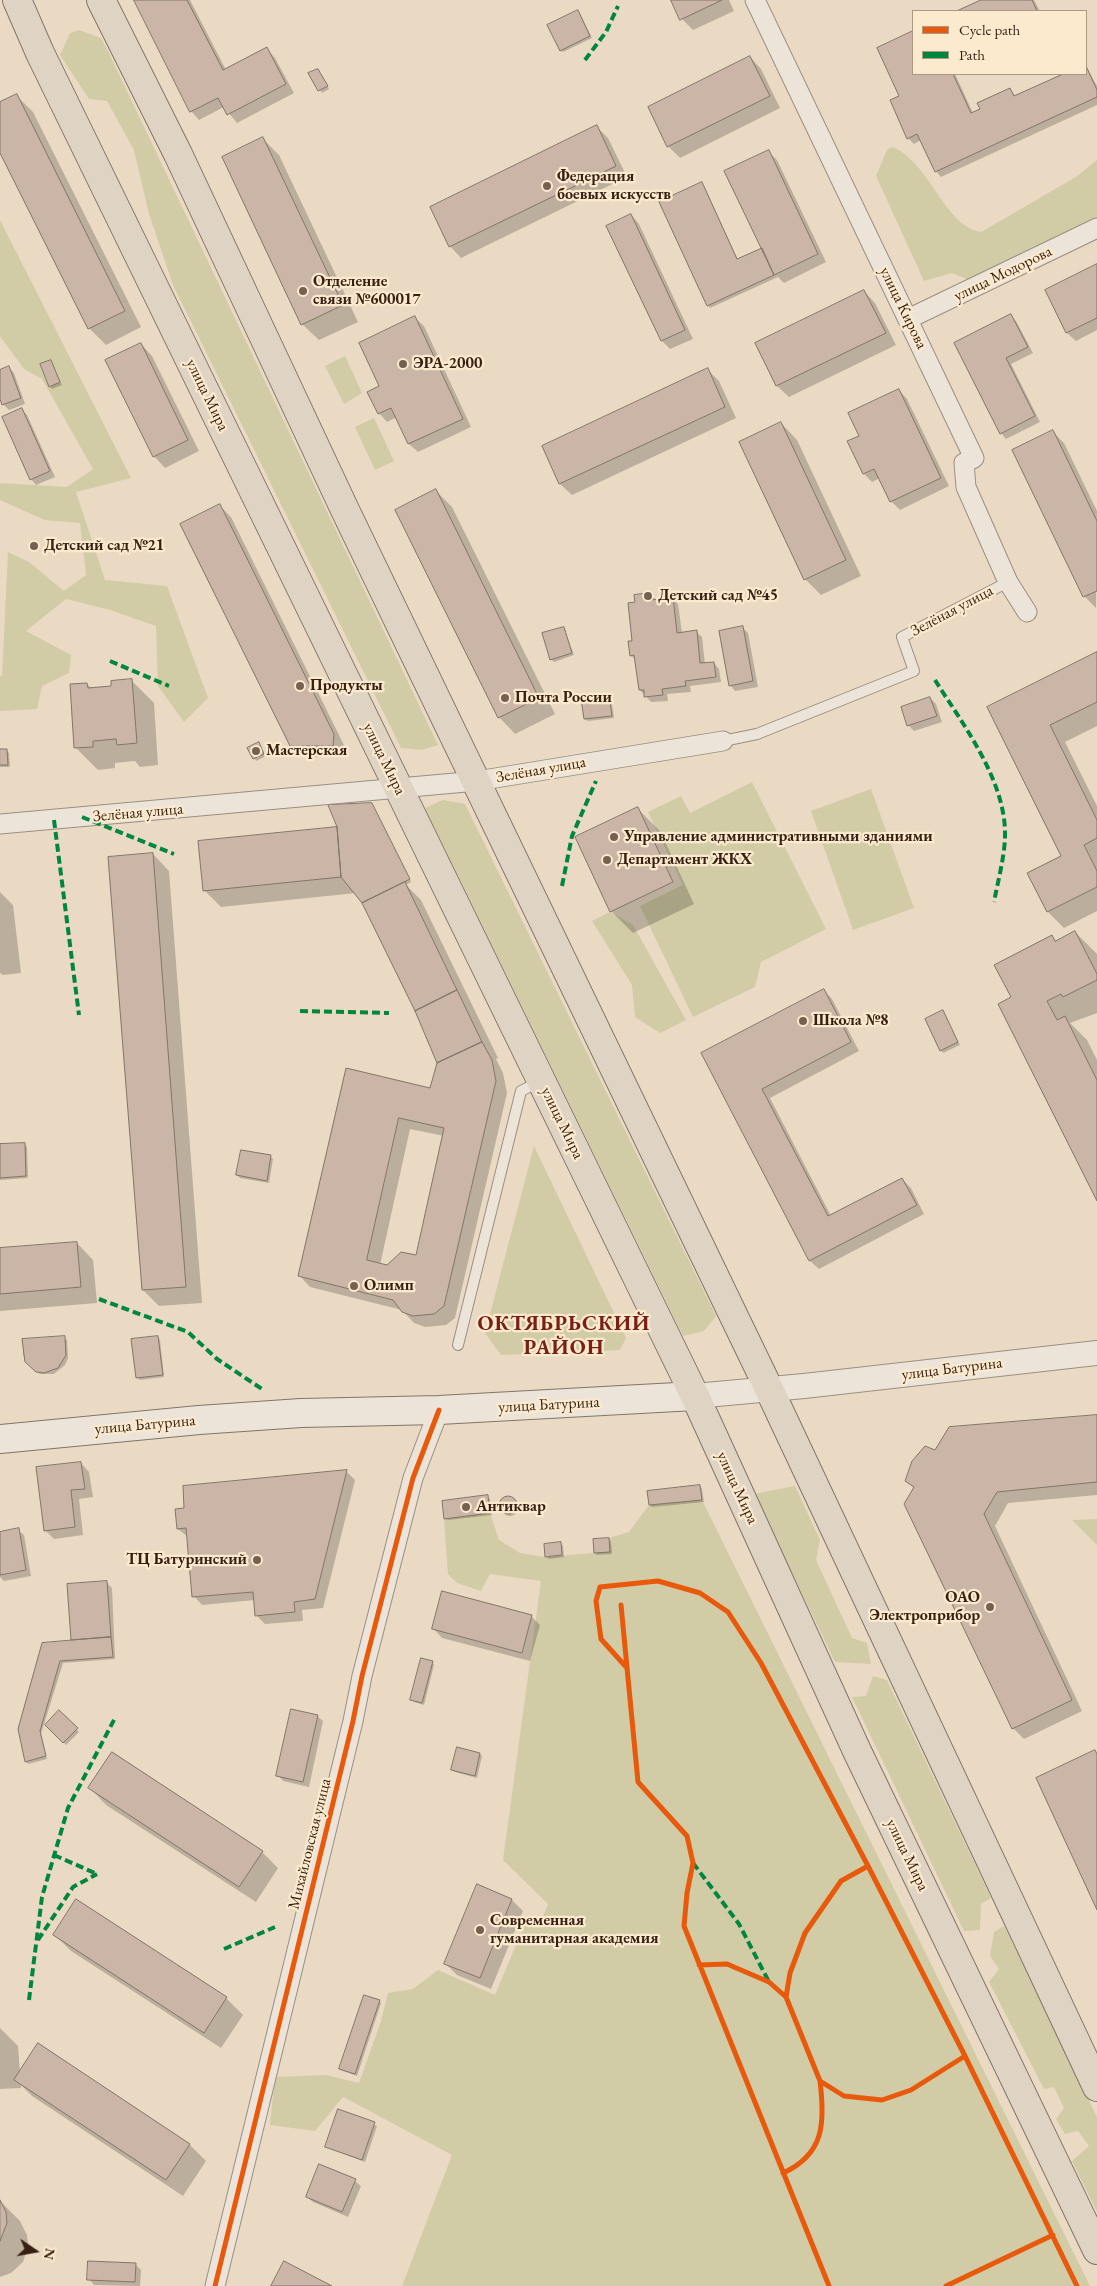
<!DOCTYPE html>
<meta charset="utf-8">
<style>
body{margin:0}
#map{position:relative;width:1097px;height:2286px;overflow:hidden;background:#eadac3;font-family:"EB Garamond",serif}
canvas{display:block}
.legend{position:absolute;left:912px;top:10px;width:175px;height:65px;box-sizing:border-box;background:#fbeace;border:1px solid #ad9983;margin:0;padding:6px 9px;list-style:none;font-size:15px;color:#371f13}
.legend li{display:flex;align-items:center;gap:10px;height:25px}
.legend b{width:25px;border:1px solid #ad9983}
.north{position:absolute;left:10px;top:2226px;width:50px;height:50px;-webkit-text-stroke:4px #fbeace;paint-order:stroke;rotate:102deg;font-size:14px;font-weight:700;line-height:20px;text-align:center;color:#371f13}
.north::after{content:'';display:block;margin:auto;width:18px;height:22px;background:#371f13;clip-path:polygon(50% 0,100% 100%,50% 72%,0 100%)}
</style>
<div id="map">
<canvas width="1097" height="2286"></canvas>
<ul class="legend">
<li><b style="height:6px;background:#e8590c"></b>Cycle path</li>
<li><b style="height:6px;background:#00873e"></b>Path</li>
</ul>
<div class="north">N</div>
</div>
<script>
const ctx = document.querySelector('canvas').getContext('2d');
ctx.lineJoin = 'round';
function fillPath(path, color) { ctx.fillStyle = color; ctx.fill(path, 'evenodd'); }
function strokePath(path, color, width, dash) { ctx.strokeStyle = color; ctx.lineWidth = width; ctx.lineCap = dash ? 'butt' : 'round'; ctx.setLineDash(dash || []); ctx.stroke(path); }
function drawText(font, color, halo, rows, align = 'center') {
  ctx.font = font + ' "EB Garamond",serif'; ctx.lineWidth = 4.5; ctx.setLineDash([]); ctx.textBaseline = 'middle'; ctx.strokeStyle = halo; ctx.fillStyle = color; for (const [text, x, y, turn = 0] of rows) {
    ctx.save(); ctx.translate(x, y); ctx.rotate((+turn || 0) * Math.PI / 180); ctx.textAlign = isNaN(turn) ? turn : align; if (halo) ctx.strokeText(text, 0, 0); ctx.fillText(text, 0, 0); ctx.restore();
  }
}
fillPath(new Path2D(`
 M79 30 101 38 107 49 438 745 422 750 401 748 173 285 149 214 134 150 107 101 89 99 60 55 70 33Z
 M893 147C931 164 945 227 981 232L1076 177 1097 160V221L976 283 952 273 924 281 876 176 887 150Z
 M0 220 131 478 76 492 105 580 167 586 208 698 184 722 158 686 156 626 110 610 66 599 26 631 71 655 69 673 42 686 37 709 0 711V676H2L8 552 29 562 64 591 86 575 80 523 45 520 0 500V483L67 487 93 469 42 379 24 369 0 336ZM51 360 60 382 49 387 40 365Z
 M345 356 362 393 344 404 325 366Z
 M374 418 394 461 375 470 355 427Z
 M752 782 826 929 761 962 755 987 693 1017 640 906 683 885 648 812 681 796 690 813Z
 M871 789 914 908 853 930 811 811Z
 M443 800 465 804 716 1316 704 1331 683 1336 425 808Z
 M610 912 633 925 686 1020 660 1033 635 1017 632 985 592 921Z
 M534 1146 626 1338 620 1350 501 1355 485 1333Z
 M795 1486 820 1540 816 1560 852 1638 867 1643 871 1664 835 1662 754 1494Z
 M702 1500 1090 2286H402L452 2155 343 2097 315 2131 270 2125 275 2077 326 2075 359 2083 381 2021 388 1993 413 1989 438 1970 495 1995 527 1919H542L548 1904 503 1860 541 1581 490 1574 481 1591 457 1583 448 1574 444 1519 490 1513 499 1540 520 1553 545 1557 593 1553V1539L609 1538 629 1532 649 1505Z
 M1097 1519V1545L1072 1520Z
 M873 1676 887 1680 991 1898 981 1904 980 1930 964 1931 852 1697 866 1696Z
 M1004 1926 1097 2117V2212L1072 2161 1089 2146 1078 2131 1065 2134 1056 2119 1064 2108 1054 2087 1044 2089 989 1982 999 1969 990 1956 994 1932Z`), '#d1cca5');
fillPath(new Path2D(`
 M135 0H190L226 70 267 49 275 58 294 93 237 123 224 107 199 120 191 111Z
 M673 0H729L734 11 693 30 682 19Z
 M984 0H1034L1040 11H960Z
 M580 14 592 38 563 52 561 50Z
 M913 33V74H955L973 113 1010 89 1016 97 1066 74H1086V66L1097 86V105L941 177 936 171 921 140 914 144 908 138 901 96 879 48Z
 M750 57 761 69 780 108 680 158 668 146Z
 M318 70 329 89 322 93 310 74Z
 M16 95 33 112 141 327 106 345 89 328 0 150V104Z
 M597 127 608 138 627 177 461 258 450 246Z
 M263 139 279 155 358 322 319 340 302 324Z
 M768 151 777 160 826 262 784 283 778 277 710 308 708 305 704 186 738 260 763 249Z
 M631 215 639 224 693 339 670 349 662 341Z
 M1097 266V330L1076 341 1067 333 1046 291Z
 M864 291 875 303 896 345 789 397 777 386 757 343Z
 M1010 315 1016 321 1033 353 1011 364 1040 422 1006 439 1001 433 955 343Z
 M415 318 424 326 471 427 418 452 409 444 397 417 387 422 379 413 381 386Z
 M141 344 152 356 199 451 165 468 154 456Z
 M51 361 62 385 52 389 50 386Z
 M9 368 14 373 25 404 9 410 3 404 0 395V371Z
 M708 370 719 381 736 418 572 495 560 484 543 447Z
 M899 390 907 399 949 486 900 510 891 501 880 478 872 482 864 474 860 436Z
 M22 410 27 415 55 477 36 485 31 479Z
 M781 423 797 440 861 576 821 595 805 579Z
 M1053 432 1064 443 1097 511 1096 608 1084 596Z
 M436 491 452 507 555 714 515 734 499 717Z
 M220 506 231 517 345 747 344 757H303L291 745Z
 M650 594 656 600 673 599 678 604 682 633 696 632 702 637 705 664 714 663 719 669 721 682 690 686 691 692 667 694 668 701 651 702 640 690 636 661 631 655 637 603Z
 M742 627 748 633 758 687 735 691 730 685Z
 M564 628 574 655 554 662 551 659Z
 M1097 654V726L1065 742 1097 806V911L1064 928 1048 912 1063 857 988 708Z
 M132 681 154 703 158 765 140 767 135 761 115 763V768L98 770 75 747 87 684 92 689 112 687Z
 M608 696 611 698 614 718 588 721 585 719Z
 M930 698 936 704 942 722 914 731 908 725Z
 M258 744 266 756 256 761 249 748Z
 M6 750 9 753 10 767H0V785V751Z
 M372 804 411 882 406 885 421 900 498 1058 496 1059 503 1073 507 1093 455 1318 446 1325 425 1327 414 1323 402 1310 310 1287 299 1275 347 1069 431 1089 438 1063 423 1027 364 903 356 893 221 907 204 890 338 828ZM410 1129 444 1136 417 1257 387 1266 380 1265Z
 M638 809 660 831 694 904 633 933 611 911Z
 M153 854 169 871 202 1303 159 1306 143 1290Z
 M0 892 13 905 21 973 3 975 0 973Z
 M1075 932 1097 954V1013L1070 1023 1087 1040 1097 1060V1198L1012 998 1052 937 1057 942Z
 M824 990 832 999 859 1051 770 1098 831 1216 902 1179 911 1188 924 1214 819 1269 810 1261 703 1053Z
 M943 1012 960 1045 943 1053 941 1050Z
 M24 1144 27 1147 28 1178 0 1180V1146Z
 M242 1151 271 1157 273 1159 269 1183 240 1178 237 1175Z
 M77 1243 93 1260 97 1303 0 1311V1249Z
 M158 1337 160 1340 164 1377 140 1380 137 1377Z
 M64 1338 67 1340 68 1358 65 1365 54 1374H40L31 1367 23 1355V1340Z
 M1097 1417V1495L1008 1503 995 1526 1082 1711 1024 1739 1013 1728 914 1488 906 1481 936 1452Z
 M81 1463 89 1472 93 1497 79 1499 83 1535 54 1539 45 1530Z
 M346 1471 355 1480 323 1608 302 1610 303 1621 265 1624 256 1615 255 1600 202 1605 194 1596 188 1537 178 1529Z
 M700 1486 702 1489 704 1502 652 1507 650 1505Z
 M487 1497 490 1499 492 1515 448 1520 445 1518Z
 M501 1507a9 9 0 1 1 18 0a9 9 0 1 1-18 0Z
 M18 1530 24 1535 31 1576 4 1581 0 1577V1533Z
 M609 1539 611 1542 612 1554 597 1555 595 1552Z
 M561 1543 563 1546 564 1557 549 1559 546 1556Z
 M106 1582 112 1588 115 1659 63 1663 41 1734 47 1759 28 1764 26 1761 43 1644 75 1641 73 1639Z
 M531 1616 540 1625 530 1661 442 1638 434 1629Z
 M432 1662 434 1665 424 1705 414 1702 412 1700Z
 M59 1712 79 1732 66 1745 46 1725Z
 M317 1716 323 1721 309 1787 283 1781 278 1775Z
 M480 1754 482 1756 477 1778 455 1772 453 1770Z
 M90 1788 262 1852 278 1868 256 1902 106 1805Z
 M512 1900 523 1911 491 1989 457 1975 446 1964Z
 M76 1901 226 1998 243 2015 221 2048 71 1951 55 1935Z
 M379 2001 381 2003 357 2076 343 2071 340 2069Z
 M0 2028 18 2046 20 2073 39 2045 190 2145 206 2161 183 2196 32 2096 21 2085V2088L0 2089Z
 M339 2111 377 2126 365 2162 326 2147Z
 M355 2181 361 2186 348 2217 313 2202 307 2197Z
 M0 2201 20 2221 27 2235 28 2246 23 2262 11 2273 0 2277Z
 M135 2264 141 2270 140 2286 94 2285 89 2279Z`), '#0003');
const building = new Path2D(`
 M134 0H187L223 70 267 47 286 84 227 115 218 98 190 112Z
 M671 0H722L680 20Z
 M981 0H1032L1037 11H957Z
 M578 10 590 36 560 51 547 25Z
 M913 31V74H953L971 113 980 109 977 103 1010 88 1014 96 1063 74H1086V66L1097 90V97L935 172 917 134 907 139 890 100 899 96 877 48Z
 M750 56 770 96 667 147 648 107Z
 M318 69 328 86 318 91 308 73Z
 M17 94 125 311 88 329 0 153V102Z
 M597 125 616 166 449 247 430 207Z
 M263 137 343 305 301 325 222 157Z
 M769 150 818 254 774 275 724 171Z
 M702 182 737 259 762 248 774 275 707 306 659 202Z
 M631 214 685 330 661 341 606 226Z
 M1097 264V318L1066 333 1045 290Z
 M864 290 886 333 776 386 755 343Z
 M1011 314 1028 347 1006 358 1035 416 1000 434 954 343Z
 M415 316 463 419 408 444 391 408 378 414 367 392 379 386 359 343Z
 M141 343 188 440 153 457 105 360Z
 M51 360 60 382 49 387 40 364Z
 M9 366 21 398 2 405 0 399V370Z
 M708 368 725 407 559 484 542 446Z
 M899 389 941 478 890 502 874 469 863 474 847 441 859 436 848 413Z
 M22 408 50 471 30 480 2 417Z
 M781 422 846 560 804 580 739 442Z
 M1053 430 1097 521V591L1083 597 1012 450Z
 M436 489 539 698 498 718 395 510Z
 M220 504 334 734 333 746H290L180 524Z
 M650 593 651 600 673 597 677 633 697 630 700 663 714 662 716 677 685 681 686 686 662 689 663 695 644 697V690H639L634 655 630 656 628 641H632L628 603 635 602 634 595Z
 M743 626 753 681 729 686 719 631Z
 M564 627 572 653 550 660 542 633Z
 M1097 652V702L1050 725 1097 820V838L1084 845 1097 871V887L1047 912 1027 873 1061 856 987 707Z
 M132 679 137 743 117 745 116 739 93 741V747L74 748 70 684 87 683 88 688 111 686V681Z
 M609 695 612 716 584 719 581 699Z
 M930 697 937 716 907 726 901 707Z
 M259 742 264 754 253 759 247 748Z
 M0 749H7L8 765H0Z
 M372 803 410 879 362 903 341 877 337 827 328 805Z
 M638 807 673 882 610 912 575 837Z
 M337 827 341 877 203 891 198 841Z
 M153 853 186 1287 142 1290 108 857Z
 M405 882 457 990 415 1011 362 903Z
 M1075 931 1097 974V980L1063 997 1061 994 1047 1001 1057 1020 1065 1016 1097 1080V1201L998 1004 1011 997 994 965 1052 935 1055 941Z
 M824 989 851 1042 762 1089 828 1216 902 1178 917 1205 809 1261 701 1053Z
 M457 990 482 1042 437 1063 415 1011Z
 M943 1010 958 1042 940 1051 925 1019Z
 M482 1042 492 1060 496 1081 444 1306 434 1314 413 1316 402 1312 393 1300 298 1276 346 1068 430 1088 437 1063ZM399 1118 444 1128 416 1255 401 1252 387 1265 367 1260Z
 M25 1143 26 1176 0 1178V1144Z
 M241 1150 271 1155 267 1181 236 1175Z
 M77 1242 81 1287 0 1294V1248Z
 M65 1336 66 1355 58 1368 44 1373 36 1372 25 1362 22 1339Z
 M158 1336 163 1375 136 1378 131 1339Z
 M1097 1415V1482L997 1492 984 1514 1072 1700 1012 1729 904 1504 914 1487 905 1481 912 1461 925 1446 935 1450 949 1427Z
 M81 1462 85 1489 71 1490 75 1527 44 1531 36 1467Z
 M347 1470 315 1599 294 1602 295 1612 255 1616 253 1592 192 1597 186 1528 177 1529 175 1509 184 1508 183 1486Z
 M700 1485 702 1500 649 1505 647 1491Z
 M488 1495 490 1513 444 1519 442 1501Z
 M499 1505a9 9 0 1 1 18 0a9 9 0 1 1-18 0Z
 M19 1528 26 1570 0 1575V1532Z
 M609 1538 610 1552 594 1553 593 1539Z
 M561 1542 562 1555 545 1557 544 1544Z
 M107 1581 111 1637 71 1640 67 1584Z
 M442 1591 532 1615 522 1653 432 1629Z
 M111 1637 113 1657 60 1661 40 1731 46 1756 25 1762 18 1729 42 1643Z
 M421 1658 433 1661 422 1703 410 1700Z
 M291 1709 318 1715 303 1782 276 1776Z
 M59 1710 78 1728 63 1743 45 1725Z
 M457 1747 480 1753 475 1776 451 1770Z
 M1095 1750 1097 1754V1910L1036 1778Z
 M112 1752 263 1851 239 1887 88 1788Z
 M477 1884 512 1899 480 1978 444 1964Z
 M76 1899 227 1997 204 2033 53 1935Z
 M364 1995 380 2000 355 2074 339 2069Z
 M38 2043 190 2144 166 2180 14 2080Z
 M338 2109 375 2122 362 2160 325 2147Z
 M319 2164 356 2179 342 2212 306 2197Z
 M0 2200 6 2212 7 2223 0 2241Z
 M88 2261 136 2263 135 2282 87 2280Z
 M284 2261 332 2286H271Z`);
fillPath(building, '#cbb5a6');
strokePath(building, '#817569', 1);
const service = new Path2D(`
 M723 741 757 734 914 671 902 637 1008 582
 M458 1345 521 1091 541 1081`);
const minor = new Path2D(`
 M755 0 974 458 964 463 966 487 1008 582 1027 612
 M908 319 1097 228
 M0 824 477 781 723 741
 M215 2286 353 1721 362 1676 413 1478 439 1410`);
const tertiary = new Path2D(`
 M695 1396 804 1386 1097 1353`);
const secondary = new Path2D(`
 M0 1439 199 1420 301 1413 439 1410 695 1396`);
const primary = new Path2D(`
 M17 0 40 53 695 1396 857 1751 1097 2250
 M101 0 178 154 345 510 769 1389 1097 2087`);
strokePath(service, '#9a8f80', 12);
strokePath(minor, '#9a8f80', 21);
strokePath(tertiary, '#9a8f80', 26);
strokePath(secondary, '#817569', 30);
strokePath(primary, '#817569', 30);
strokePath(service, '#ece4d9', 10);
strokePath(minor, '#ece4d9', 19);
strokePath(tertiary, '#ece4d9', 24);
strokePath(secondary, '#ece4d9', 28);
strokePath(primary, '#dfd4c4', 28);
strokePath(new Path2D(`
 M585 60 606 32 618 6
 M110 661 169 686
 M935 680C964 726 1007 782 1005 838 1004 859 998 881 994 902
 M82 817 174 854
 M54 820 79 1015
 M562 886 572 836 596 781
 M300 1011 389 1013
 M99 1299 188 1332 217 1359 262 1389
 M54 1855 97 1874
 M693 1863 739 1924 769 1982
 M38 1940 73 1887 97 1874
 M224 1949 275 1927
 M29 2000 42 1897 68 1808 115 1718`), '#00873e', 4, [8, 4]);
strokePath(new Path2D(`
 M621 1605 638 1782 687 1836 693 1863 687 1893 684 1926 829 2286
 M627 1668 601 1639 596 1601 600 1587 658 1581 700 1593 728 1612 761 1663 868 1866 841 1881 805 1933 790 1973 786 1997 820 2081 844 2096 882 2100 911 2090 965 2056
 M868 1866 965 2056 1077 2286
 M699 1965 727 1964 769 1982 786 1997
 M783 2173C825 2154 825 2122 820 2081
 M215 2286 353 1721 362 1676 413 1478 439 1410
 M946 2286 1053 2235`), '#e8590c', 5);
for (const [x, y, r, color] of [
 [547,186,5,"#766051"],
 [303,291,5,"#766051"],
 [403,364,5,"#766051"],
 [34,546,5,"#766051"],
 [648,596,5,"#766051"],
 [300,686,5,"#766051"],
 [505,698,5,"#766051"],
 [256,751,5,"#766051"],
 [614,837,5,"#766051"],
 [607,860,5,"#766051"],
 [803,1021,5,"#766051"],
 [354,1286,5,"#766051"],
 [466,1507,5,"#766051"],
 [257,1560,5,"#766051"],
 [990,1607,5,"#766051"],
 [480,1930,5,"#766051"]
]) { const dot = new Path2D(); dot.arc(x, y, r, 0, 2 * Math.PI); ctx.fillStyle = color; ctx.fill(dot); strokePath(dot, '#fbeace', 2); }
drawText('bold 16px', '#371f13', '#fbeace', [
 ["Федерация",557,177],
 ["боевых искусств",557,195],
 ["Отделение",313,282],
 ["связи №600017",313,300],
 ["ЭРА-2000",413,364],
 ["Детский сад №21",44,546],
 ["Детский сад №45",658,596],
 ["Продукты",310,686],
 ["Почта России",515,698],
 ["Мастерская",266,751],
 ["Управление административными зданиями",624,837],
 ["Департамент ЖКХ",617,860],
 ["Школа №8",813,1021],
 ["Олимп",364,1286],
 ["Антиквар",476,1507],
 ["ТЦ Батуринский",247,1560,"right"],
 ["ОАО",980,1598,"right"],
 ["Электроприбор",980,1616,"right"],
 ["Современная",490,1921],
 ["гуманитарная академия",490,1939]
], 'left');
drawText('16px', '#371f13', '#fbeace', [
 ["улица Модорова",1003,274,-26],
 ["улица Кирова",903,308,64],
 ["улица Мира",207,395,64],
 ["Зелёная улица",952,611,-28],
 ["улица Мира",384,759,64],
 ["Зелёная улица",541,770,-10],
 ["Зелёная улица",138,813,-5],
 ["улица Мира",562,1123,64],
 ["улица Батурина",952,1369,-7],
 ["улица Батурина",549,1405,-3],
 ["улица Батурина",145,1425,-5],
 ["улица Мира",737,1488,65],
 ["Михайловская улица",310,1844,-76],
 ["улица Мира",907,1855,64]
]);
ctx.letterSpacing = '1px';
drawText('bold 21px', '#7a1f14', '#fbeace', [
 ["ОКТЯБРЬСКИЙ",564,1324],
 ["РАЙОН",564,1348]
]);
ctx.letterSpacing = '0px';
</script>
